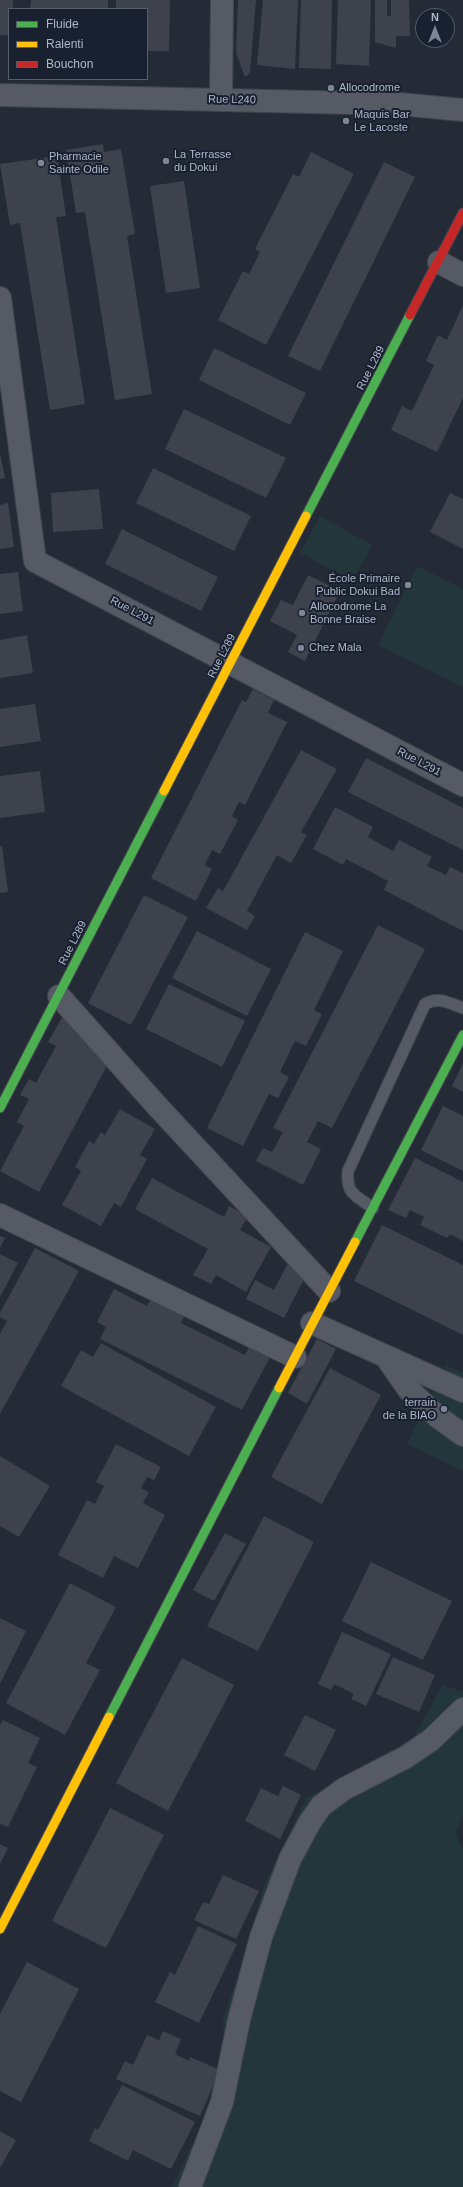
<!DOCTYPE html>
<meta charset="utf-8">
<style>
body{margin:0}
#map{position:relative;width:463px;height:2187px;overflow:hidden;background:#252b36;font-family:Helvetica,sans-serif}
canvas{display:block}
.legend{position:absolute;left:8px;top:8px;width:140px;height:72px;box-sizing:border-box;background:#192131;border:1px solid #555d6d;margin:0;padding:5px 7px;list-style:none;font-size:12px;color:#aeb6c8}
.legend li{display:flex;align-items:center;gap:8px;height:20px}
.legend b{width:20px;border:1px solid #555d6d}
.north{position:absolute;left:415px;top:8px;width:40px;height:40px;box-sizing:border-box;background:#192131;border:1px solid #555d6d;border-radius:50%;rotate:0deg;font-size:11px;font-weight:700;line-height:16px;text-align:center;color:#aeb6c8}
.north::after{content:'';display:block;margin:auto;width:14px;height:18px;background:#7e8595;clip-path:polygon(50% 0,100% 100%,50% 72%,0 100%)}
</style>
<div id="map">
<canvas width="463" height="2187"></canvas>
<ul class="legend">
<li><b style="height:5px;background:#4caf50"></b>Fluide</li>
<li><b style="height:5px;background:#ffc107"></b>Ralenti</li>
<li><b style="height:5px;background:#c62828"></b>Bouchon</li>
</ul>
<div class="north">N</div>
</div>
<script>
const ctx = document.querySelector('canvas').getContext('2d');
ctx.lineJoin = 'round';
function fillPath(path, color) { ctx.fillStyle = color; ctx.fill(path, 'evenodd'); }
function strokePath(path, color, width, dash) { ctx.strokeStyle = color; ctx.lineWidth = width; ctx.lineCap = dash ? 'butt' : 'round'; ctx.setLineDash(dash || []); ctx.stroke(path); }
function drawText(font, color, halo, rows, align = 'center') {
  ctx.font = font + ' Helvetica,sans-serif'; ctx.lineWidth = 4; ctx.setLineDash([]); ctx.textBaseline = 'middle'; ctx.strokeStyle = halo; ctx.fillStyle = color; for (const [text, x, y, turn = 0] of rows) {
    ctx.save(); ctx.translate(x, y); ctx.rotate((+turn || 0) * Math.PI / 180); ctx.textAlign = isNaN(turn) ? turn : align; if (halo) ctx.strokeText(text, 0, 0); ctx.fillText(text, 0, 0); ctx.restore();
  }
}
fillPath(new Path2D(`
 M320 516 372 545 353 581 300 553Z
 M417 566 463 589V687L378 645Z
 M446 1365 463 1373V1471L407 1444Z
 M443 1684 462 1692 463 1691V1816L455 1833 463 1849V2187H172L225 2074 223 2020 244 1957 264 1885 306 1798 410 1744Z`), '#22363c');
fillPath(new Path2D(`
 M0 0H13V9H9V35H0Z
 M31 0H108V9H30Z
 M116 0H170L169 51H147V9H116Z
 M238 0H256L250 73 245 77 236 53Z
 M263 0H298L295 69 257 65Z
 M301 0H332L331 69 299 68Z
 M338 0H371L369 66 336 64Z
 M375 0H387V16H391V0H409L410 36H396V48L375 42Z
 M103 144 104 152 121 149 135 234 127 236 152 394 115 400 85 212 76 213 66 150Z
 M311 152 354 174 266 345 218 320 243 271 249 274 260 252 255 249 293 174 299 177Z
 M57 156 66 216 56 217 85 404 50 410 20 223 10 225 0 164Z
 M384 162 415 177 320 371 288 356Z
 M184 181 200 288 166 293 150 186Z
 M463 305V398L437 452 391 430 402 406 412 411 434 365 426 361 438 335 447 340Z
 M214 348 306 393 290 425 199 380Z
 M184 409 286 458 266 498 165 449Z
 M0 453 5 478 0 479Z
 M153 468 251 516 234 551 136 503Z
 M99 489 103 529 53 532 51 493Z
 M450 493 463 499V549L430 532Z
 M8 503 14 547 0 549V505Z
 M122 529 218 577 201 611 105 564Z
 M18 572 23 611 0 614V574Z
 M308 575 340 591 305 661 288 652 297 635 270 621 281 600 293 605Z
 M27 635 33 673 0 678V640Z
 M253 689 274 700 268 713 287 722 245 805 239 802 232 816 238 820 220 854 212 850 205 865 212 869 196 901 151 878 242 700 246 702Z
 M35 704 41 741 0 747V709Z
 M301 750 337 769 301 832 307 835 291 863 277 855 247 911 255 916 247 930 206 908 218 888 223 891Z
 M366 758 463 808V850L348 792Z
 M40 771 45 812 0 818V776Z
 M335 807 373 827 368 837 393 851 399 840 432 857 427 866 446 875 450 867 463 873V931L384 890 388 881 346 859 343 865 313 849Z
 M0 846H2L8 892 0 893Z
 M144 895 188 917 131 1025 88 1003Z
 M378 925 425 949 332 1128 318 1121 307 1142 321 1149 303 1185 256 1161 263 1148 272 1152 283 1132 273 1128Z
 M197 931 271 969 247 1016 172 978Z
 M305 932 343 951 314 1010 322 1014 306 1046 295 1041 280 1072 289 1077 278 1098 269 1094 243 1146 207 1128Z
 M169 984 245 1021 222 1067 146 1029Z
 M64 1014 108 1064 39 1192 0 1171 24 1126 17 1122 29 1099 20 1095 29 1079 36 1083 56 1046 48 1042Z
 M463 1063V1092L452 1086Z
 M443 1106 463 1116V1171L421 1150Z
 M120 1109 155 1129 140 1155 147 1159 121 1207 114 1203 101 1226 62 1205 81 1171 75 1167 89 1141 94 1144 101 1132 105 1135Z
 M415 1158 463 1182V1241L450 1234 447 1238 420 1225 424 1217 410 1210 406 1218 388 1210Z
 M152 1178 224 1217 229 1206 248 1216 240 1230 271 1247 246 1292 216 1275 211 1284 193 1275 208 1249 135 1209Z
 M382 1225 463 1265V1335L354 1281Z
 M0 1236 5 1238 0 1248Z
 M35 1248 79 1271 0 1414V1334L7 1321 0 1317V1313Z
 M0 1254 18 1263 0 1297Z
 M289 1261 304 1279 284 1318 246 1299 255 1280 274 1290Z
 M114 1289 147 1306 153 1296 186 1312 181 1323 245 1355 249 1347 270 1357 242 1410 100 1339 106 1327 97 1322Z
 M317 1339 336 1349 307 1404 288 1393Z
 M101 1343 216 1407 189 1456 61 1386 81 1350 93 1357Z
 M330 1368 381 1395 322 1504 271 1477Z
 M116 1444 161 1467 154 1480 147 1477 141 1488 149 1492 143 1503 165 1515 138 1568 114 1556 103 1578 58 1555 87 1500 95 1504 104 1486 96 1482Z
 M0 1456 50 1486 19 1537 0 1526Z
 M264 1516 314 1542 258 1651 207 1626Z
 M225 1533 246 1544 214 1601 193 1590Z
 M371 1562 452 1601 423 1660 342 1621Z
 M70 1583 116 1607 86 1663 100 1670 65 1735 6 1703Z
 M0 1618 26 1631 0 1684Z
 M342 1632 391 1654 366 1706 351 1699 354 1694 334 1684 331 1690 318 1684Z
 M393 1657 435 1675 419 1712 376 1694Z
 M182 1658 234 1685 168 1811 116 1783Z
 M305 1715 336 1730 315 1771 284 1755Z
 M3 1720 40 1738 28 1763 37 1767 8 1827 0 1824V1725Z
 M283 1786 301 1795 280 1839 245 1821 261 1788 278 1796Z
 M110 1808 164 1835 106 1948 52 1921Z
 M0 1844 8 1848 0 1864Z
 M223 1875 259 1891 236 1939 194 1920 203 1902 209 1904Z
 M198 1926 237 1944 199 2023 155 2002 170 1972 175 1975Z
 M27 1962 79 1989 21 2102 0 2091V2014Z
 M163 2031 181 2039 175 2054 189 2061 190 2057 220 2070 200 2116 116 2079 125 2061 133 2065 147 2035 159 2040Z
 M122 2085 195 2122 171 2169 133 2150 128 2161 89 2141 95 2128 98 2130Z
 M0 2131 16 2140 0 2168Z`), '#3d424c');
const lane = new Path2D(`
 M373 1208C355 1195 346 1194 348 1171L425 1004C438 996 449 1003 463 1008`);
const street = new Path2D(`
 M0 95 400 104 463 110
 M221 100 222 0
 M439 262 463 275
 M0 298 35 561 463 785
 M59 996 158 1107 329 1291
 M0 1215 295 1357
 M312 1323 463 1391
 M386 1357 409 1390 438 1417 463 1435
 M190 2187 222 2102 239 2020 261 1937 290 1859 310 1822 321 1806 344 1789 406 1757 431 1740 463 1709`);
const fast = new Path2D(`
 M306 516 410 315
 M0 1108 164 791
 M355 1242 463 1035
 M109 1717 279 1388`);
const slow = new Path2D(`
 M164 791 306 516
 M279 1388 355 1242
 M0 1929 109 1717`);
const jam = new Path2D(`
 M410 315 463 213`);
strokePath(lane, '#42464f', 13);
strokePath(street, '#42464f', 24);
strokePath(fast, '#42464f', 11);
strokePath(slow, '#42464f', 11);
strokePath(jam, '#42464f', 11);
strokePath(lane, '#565a64', 11);
strokePath(street, '#565a64', 22);
strokePath(fast, '#4caf50', 9);
strokePath(slow, '#ffc107', 9);
strokePath(jam, '#c62828', 9);
for (const [x, y, r, color] of [
 [331,88,4,"#7e8595"],
 [346,121,4,"#7e8595"],
 [166,161,4,"#7e8595"],
 [41,163,4,"#7e8595"],
 [408,585,4,"#7e8595"],
 [302,613,4,"#7e8595"],
 [301,648,4,"#7e8595"],
 [444,1409,4,"#7e8595"]
]) { const dot = new Path2D(); dot.arc(x, y, r, 0, 2 * Math.PI); ctx.fillStyle = color; ctx.fill(dot); strokePath(dot, '#192131', 1.5); }
drawText('11px', '#aeb6c8', '#192131', [
 ["Allocodrome",339,88],
 ["Maquis Bar",354,115],
 ["Le Lacoste",354,128],
 ["La Terrasse",174,155],
 ["du Dokui",174,168],
 ["Pharmacie",49,157],
 ["Sainte Odile",49,170],
 ["École Primaire",400,579,"right"],
 ["Public Dokui Bad",400,592,"right"],
 ["Allocodrome La",310,607],
 ["Bonne Braise",310,620],
 ["Chez Mala",309,648],
 ["terrain",436,1403,"right"],
 ["de la BIAO",436,1416,"right"]
], 'left');
drawText('11px', '#aeb6c8', '#192131', [
 ["Rue L240",232,100,1],
 ["Rue L289",371,368,-63],
 ["Rue L291",132,611,28],
 ["Rue L289",222,656,-63],
 ["Rue L291",419,762,28],
 ["Rue L289",73,943,-63]
]);
</script>
